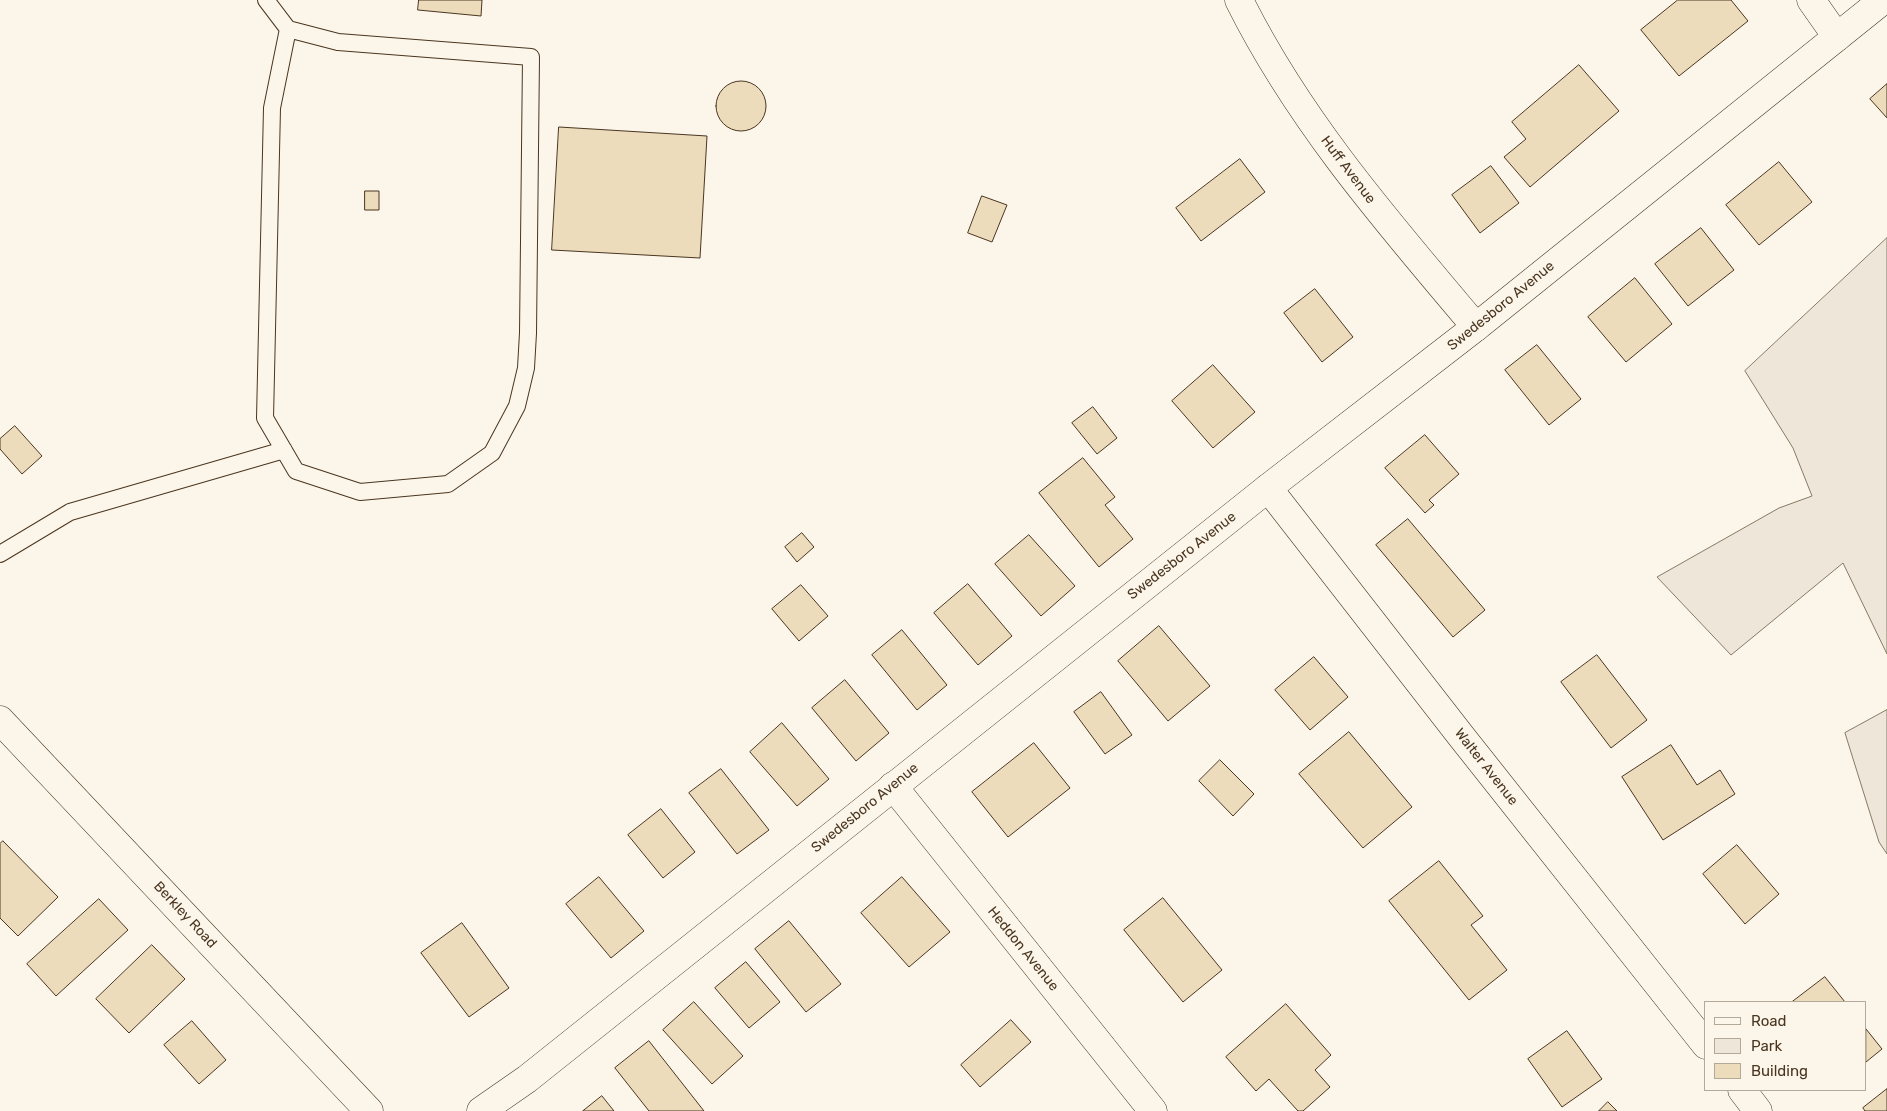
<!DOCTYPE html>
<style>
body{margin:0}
#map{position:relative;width:1887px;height:1111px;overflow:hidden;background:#fbf6e9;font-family:Rubik,sans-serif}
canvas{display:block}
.legend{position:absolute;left:1704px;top:1001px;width:162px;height:90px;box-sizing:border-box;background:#fbf6e9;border:1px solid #b4a999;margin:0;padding:6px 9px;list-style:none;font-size:15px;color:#4a3520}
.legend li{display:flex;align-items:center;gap:10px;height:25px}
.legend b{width:25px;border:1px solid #b4a999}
</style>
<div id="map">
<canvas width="1887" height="1111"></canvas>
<ul class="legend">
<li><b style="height:6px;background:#fbf6e9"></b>Road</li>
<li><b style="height:14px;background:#ede6d9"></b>Park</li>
<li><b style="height:14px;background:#ecdcbc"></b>Building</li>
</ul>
</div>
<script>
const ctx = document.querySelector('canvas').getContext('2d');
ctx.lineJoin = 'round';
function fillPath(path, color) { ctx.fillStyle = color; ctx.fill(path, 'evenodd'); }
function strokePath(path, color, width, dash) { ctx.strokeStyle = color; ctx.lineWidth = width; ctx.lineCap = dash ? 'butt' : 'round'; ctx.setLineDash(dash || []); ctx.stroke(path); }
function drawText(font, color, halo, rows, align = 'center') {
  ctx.font = font + ' Rubik,sans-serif'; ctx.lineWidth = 4; ctx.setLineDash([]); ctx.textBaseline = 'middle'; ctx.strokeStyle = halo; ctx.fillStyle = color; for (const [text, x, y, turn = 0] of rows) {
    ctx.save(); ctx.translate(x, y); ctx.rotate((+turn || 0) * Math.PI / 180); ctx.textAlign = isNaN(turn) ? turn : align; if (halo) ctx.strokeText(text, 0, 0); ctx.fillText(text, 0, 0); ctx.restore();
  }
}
const green = new Path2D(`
 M1887 238V654L1843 563 1731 655 1657 577 1779 508 1812 496 1793 448 1745 371Z
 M1887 710V854L1879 842 1845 733Z`);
fillPath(green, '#ede6d9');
strokePath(green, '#887966', 1);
const building = new Path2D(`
 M419 0H482L481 16 418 10Z
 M1678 0H1731L1748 21 1679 76 1641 30Z
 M1579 65 1619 111 1530 187 1504 157 1526 139 1512 122Z
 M716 106a25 25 0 1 1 50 0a25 25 0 1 1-50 0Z
 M1887 84V118L1870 99Z
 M559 127 707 136 700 258 552 250Z
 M1240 159 1265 192 1201 241 1176 208Z
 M1779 162 1812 202 1759 245 1726 205Z
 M1491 166 1519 203 1480 233 1452 195Z
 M365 191H379V210H365Z
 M982 196 1007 205 992 242 968 233Z
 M1701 228 1734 270 1688 306 1655 264Z
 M1635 278 1672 324 1626 362 1588 317Z
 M1315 289 1353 337 1322 362 1284 313Z
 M1537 345 1581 399 1549 425 1505 370Z
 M1213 365 1255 412 1213 448 1172 401Z
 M1093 407 1117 438 1097 454 1072 423Z
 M15 426 42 456 22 474 0 449V439Z
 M1425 435 1459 474 1429 500 1434 505 1425 513 1385 468Z
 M1083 458 1115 497 1105 505 1133 539 1099 567 1039 493Z
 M1408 519 1485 610 1453 637 1376 545Z
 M802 533 814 547 797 562 785 547Z
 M1029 535 1075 586 1041 616 995 564Z
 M968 584 1012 636 978 665 934 613Z
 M801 585 828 616 799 641 772 609Z
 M1159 626 1210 686 1168 721 1118 661Z
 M902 630 947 685 917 710 872 655Z
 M1597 655 1647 720 1611 748 1561 682Z
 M1314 657 1348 697 1310 730 1275 690Z
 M845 680 889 733 856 761 812 708Z
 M1101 692 1132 735 1105 754 1074 712Z
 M782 723 829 779 797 806 750 752Z
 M1349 732 1412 807 1363 848 1299 774Z
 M1034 743 1070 788 1008 837 972 792Z
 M1671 745 1697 785 1720 770 1735 794 1663 840 1622 777Z
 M1220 760 1254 794 1233 816 1199 781Z
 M721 769 769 830 737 854 689 793Z
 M661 809 695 852 663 878 628 835Z
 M3 841 58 897 18 936 0 918V844Z
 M1737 845 1779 894 1745 924 1703 874Z
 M1439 861 1483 916 1471 925 1507 970 1469 1000 1389 901Z
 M599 877 644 931 611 958 566 904Z
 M902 877 950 932 909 967 861 913Z
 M1163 898 1222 970 1183 1002 1124 930Z
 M99 899 128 930 56 996 27 964Z
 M789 921 841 984 806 1012 755 949Z
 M462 923 509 988 469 1017 421 953Z
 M152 945 185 979 129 1033 96 999Z
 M746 962 780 1002 749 1028 715 988Z
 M1825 977 1845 1002H1792Z
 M694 1002 743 1056 712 1084 663 1030Z
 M1286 1004 1331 1055 1315 1070 1330 1087 1303 1111H1298L1269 1079 1256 1091 1226 1057Z
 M1011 1020 1031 1042 980 1087 961 1065Z
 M192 1021 226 1060 199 1084 164 1045Z
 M1866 1029 1882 1049 1866 1062Z
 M1567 1031 1602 1079 1562 1107 1528 1059Z
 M649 1041 704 1111H649L615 1068Z
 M1887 1089V1111H1865L1863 1108Z
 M602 1096 614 1111H583Z
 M1608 1102 1617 1111H1599Z`);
fillPath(building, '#ecdcbc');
strokePath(building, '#4a3520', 1);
const lane = new Path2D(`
 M266 0 288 29 338 42 531 57 528 333 526 368 517 406 492 453 448 484 360 492 296 471 265 418 272 108 288 29
 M0 554 70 512 284 450`);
const street = new Path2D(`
 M1239 0C1299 121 1389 224 1476 327
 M1811 0 1837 37
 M1268 488 1461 736 1706 1045
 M893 786 1153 1111
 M1742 1090 1758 1111`);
const secondary = new Path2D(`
 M0 720 369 1111
 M481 1111 527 1079 1268 488 1476 327 1883 0`);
strokePath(lane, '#4a3520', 18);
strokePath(street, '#4a3520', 29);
strokePath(secondary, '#4a3520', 29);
strokePath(lane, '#fbf6e9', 16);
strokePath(street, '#fbf6e9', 28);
strokePath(secondary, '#fbf6e9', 28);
drawText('14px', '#4a3520', '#fbf6e9', [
 ["Huff Avenue",1348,170,53],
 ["Swedesboro Avenue",1501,306,-39],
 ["Swedesboro Avenue",1182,556,-38],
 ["Walter Avenue",1486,767,52],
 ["Swedesboro Avenue",865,808,-39],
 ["Berkley Road",185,915,47],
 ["Heddon Avenue",1023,949,51]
]);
</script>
